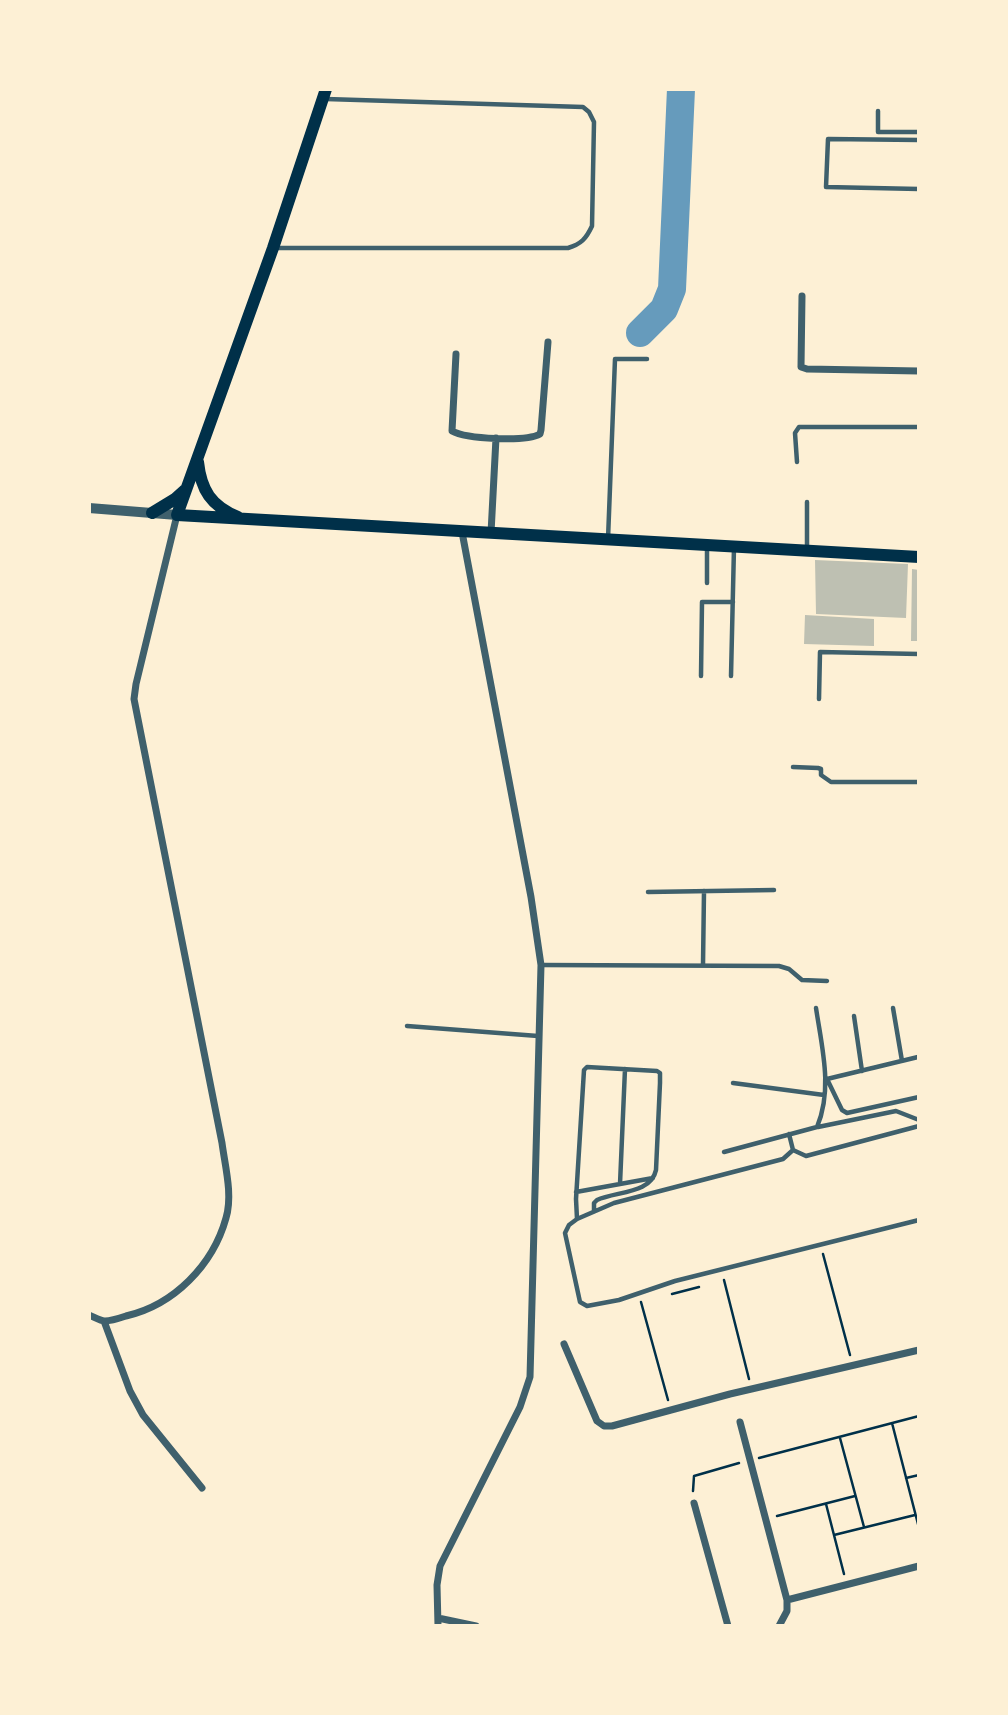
<!DOCTYPE html>
<style>
body{margin:0}
#map{position:relative;width:1008px;height:1715px;overflow:hidden;background:#fdf0d5;font-family:"Source Serif 4",serif}
canvas{display:block}
.frame{position:absolute;inset:0;border:91px solid #fdf0d5;pointer-events:none}
</style>
<div id="map">
<canvas width="1008" height="1715"></canvas>
<div class="frame"></div>
</div>
<script>
const ctx = document.querySelector('canvas').getContext('2d');
ctx.lineJoin = 'round';
function strokePath(path, color, width, dash) { ctx.strokeStyle = color; ctx.lineWidth = width; ctx.lineCap = dash ? 'butt' : 'round'; ctx.setLineDash(dash || []); ctx.stroke(path); }
function fillPath(path, color) { ctx.fillStyle = color; ctx.fill(path, 'evenodd'); }
strokePath(new Path2D(`
 M640 333 664 309 672 289 681 89`), '#669bbc', 28);
fillPath(new Path2D(`
 M815 560 908 564 906 618 816 614Z
 M912 569 919 570V641H911Z
 M805 615 874 619V646L804 644Z`), '#bec0b2');
strokePath(new Path2D(`
 M823 1254 850 1355
 M724 1280 749 1379
 M672 1294 699 1287
 M641 1302 668 1400
 M892 1423 919 1528
 M840 1438 864 1527
 M759 1458 919 1416
 M906 1478 919 1475
 M693 1491 694 1476 739 1463
 M826 1504 844 1574
 M777 1516 855 1496
 M834 1535 915 1515`), '#003049', 2.5);
strokePath(new Path2D(`
 M878 111V132H919
 M919 140 828 139 826 187 919 189
 M274 248H568C581 244 586 239 592 226L594 122 589 112 583 107 326 99
 M797 462 795 433 799 427H919
 M608 539 615 359H647
 M807 550V502
 M707 583V545
 M701 676 702 602H733
 M731 676 734 547
 M819 699 820 652 919 654
 M793 767 818 768 821 769V775L831 782H919
 M648 892 774 890
 M541 965 779 966 789 969 802 980 827 981
 M703 965 704 891
 M893 1008 902 1061
 M854 1016 862 1071
 M407 1026 538 1036
 M918 1057 827 1079 842 1110 847 1113 919 1097
 M733 1083 824 1095
 M818 1127 896 1111 919 1120
 M789 1134 793 1150 806 1156 919 1126
 M793 1150 783 1159 614 1203 577 1219 569 1225 565 1233 580 1302 587 1306 619 1300 675 1281 919 1220
 M724 1152 817 1127C833 1089 822 1048 816 1008
 M620 1184 625 1069
 M576 1192 653 1178
 M577 1219 576 1199 584 1070 587 1067 657 1071 660 1073V1083L656 1170C651 1194 616 1191 597 1200L594 1203V1211`), '#3f606c', 4.5);
strokePath(new Path2D(`
 M802 296 801 367 807 369 919 371
 M456 354 452 431C466 439 526 442 540 434L541 430 548 342
 M491 533 496 438
 M89 1315C94 1317 100 1321 105 1321 111 1321 120 1318 126 1316 174 1305 213 1265 226 1218 233 1195 225 1166 222 1143L134 699 136 684 177 515
 M104 1321 130 1391 143 1415 202 1488
 M564 1344 597 1421 604 1426H612L730 1394 919 1350
 M740 1422 787 1600V1611L779 1626
 M694 1503 728 1626
 M787 1600 919 1566
 M438 1618 476 1626
 M438 1626 437 1585 440 1566 520 1407 530 1377 541 965 531 897 462 532`), '#3f606c', 7);
strokePath(new Path2D(`
 M89 508 177 515`), '#3f606c', 10);
strokePath(new Path2D(`
 M326 89 273 248 177 515 919 557
 M198 462C201 490 211 506 238 517
 M152 513 175 499 185 490`), '#003049', 12);
</script>
